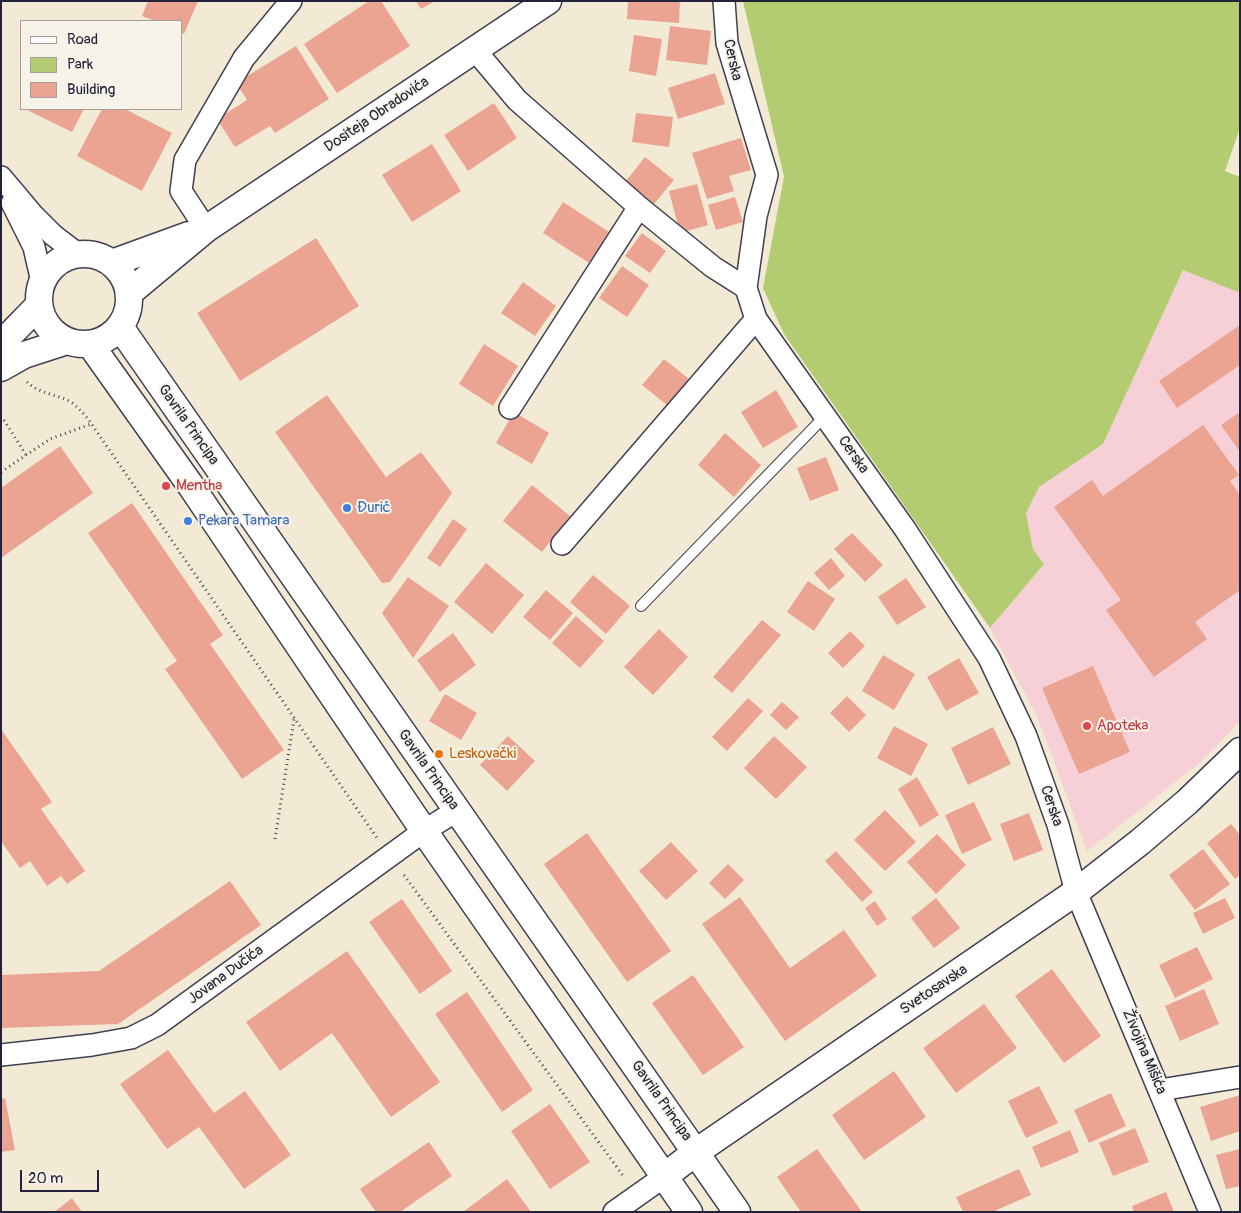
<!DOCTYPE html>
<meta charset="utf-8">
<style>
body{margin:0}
#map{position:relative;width:1241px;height:1213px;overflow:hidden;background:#f2ead4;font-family:Pangolin,sans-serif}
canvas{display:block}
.frame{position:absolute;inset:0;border:2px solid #22223b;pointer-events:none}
.legend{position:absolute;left:20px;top:20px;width:162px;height:90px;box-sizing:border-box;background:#f7f3e8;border:1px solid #a29fa3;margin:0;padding:6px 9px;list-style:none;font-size:15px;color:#22223b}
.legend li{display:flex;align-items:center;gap:10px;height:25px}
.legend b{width:25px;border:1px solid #a29fa3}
.scale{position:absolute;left:20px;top:1170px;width:79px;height:22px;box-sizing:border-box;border:2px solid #22223b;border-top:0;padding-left:6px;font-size:15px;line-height:18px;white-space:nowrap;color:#22223b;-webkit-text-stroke:4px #f7f3e8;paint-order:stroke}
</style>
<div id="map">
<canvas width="1241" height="1213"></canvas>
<div class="frame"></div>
<ul class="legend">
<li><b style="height:6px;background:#fff"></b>Road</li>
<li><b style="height:14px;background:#b3cc72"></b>Park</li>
<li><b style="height:14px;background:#eba492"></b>Building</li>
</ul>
<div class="scale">20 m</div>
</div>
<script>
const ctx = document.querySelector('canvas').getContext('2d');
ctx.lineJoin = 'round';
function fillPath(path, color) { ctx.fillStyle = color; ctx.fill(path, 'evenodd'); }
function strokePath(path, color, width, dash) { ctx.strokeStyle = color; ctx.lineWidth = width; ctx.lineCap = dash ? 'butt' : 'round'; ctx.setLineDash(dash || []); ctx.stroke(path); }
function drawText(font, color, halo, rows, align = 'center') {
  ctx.font = font + ' Pangolin,sans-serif'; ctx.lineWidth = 4; ctx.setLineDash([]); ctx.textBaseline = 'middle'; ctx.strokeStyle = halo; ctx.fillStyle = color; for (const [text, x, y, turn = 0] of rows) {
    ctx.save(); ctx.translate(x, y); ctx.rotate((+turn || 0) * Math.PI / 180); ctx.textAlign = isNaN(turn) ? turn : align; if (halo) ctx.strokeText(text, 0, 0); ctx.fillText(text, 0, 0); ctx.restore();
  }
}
fillPath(new Path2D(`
 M1183 270 1240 293V721L1202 761 1087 851 1037 716 990 628 1044 564 1033 549 1026 513 1039 487 1103 444Z`), '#f6cfd7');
fillPath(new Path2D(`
 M743 1H1240V128L1225 171 1240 177V293L1183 270 1103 444 1039 487 1026 513 1033 549 1044 564 990 628 784 334 763 288 784 177Z`), '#b3cc72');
fillPath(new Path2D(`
 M148 1H198L184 34 181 33V21H155L142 16Z
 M369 1H381L410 46 337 93 304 44Z
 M416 1H435L421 9Z
 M628 1H680L679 23 627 19Z
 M670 26 711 31 707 65 666 60Z
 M634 35 662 39 656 76 629 71Z
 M296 46 329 99 275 133 270 126 235 147 217 119 247 100 236 83Z
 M715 73 725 104 678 119 668 88Z
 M494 103 517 138 468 171 444 135Z
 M25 109H84L72 132Z
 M102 109H125L172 133 142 191 77 156Z
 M636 113 673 117 669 147 632 142Z
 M741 138 751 170 729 176 734 191 707 199 692 153Z
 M432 144 461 191 412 222 382 175Z
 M645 157 674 180 654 204 626 181Z
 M697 184 708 225 680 233 669 191Z
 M735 197 743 222 716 230 708 205Z
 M563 202 609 232 589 263 543 233Z
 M642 233 666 251 650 273 625 256Z
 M316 238 359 306 240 381 197 313Z
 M622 266 649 285 627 317 599 298Z
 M523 282 556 306 535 336 501 313Z
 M1240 325V365L1177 408 1159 381Z
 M484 344 518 366 493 406 459 384Z
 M664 359 689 379 667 405 642 385Z
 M776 390 798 427 763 448 741 412Z
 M327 395 386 477 421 452 452 493 390 582 382 583 275 432Z
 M514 412 549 433 532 464 496 443Z
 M1240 412V452L1221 425Z
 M1203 425 1239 475 1230 481 1240 495V590L1195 622 1207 639 1154 677 1106 610 1121 600 1054 507 1092 480 1103 496Z
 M725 433 761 465 734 497 698 465Z
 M60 446 93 493 1 558V488Z
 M826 457 839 490 810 501 797 468Z
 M532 485 570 516 542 552 503 521Z
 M132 503 223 635 210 644 284 750 242 779 165 669 177 661 88 533Z
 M453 519 467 529 440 567 427 558Z
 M852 533 883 565 865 582 834 549Z
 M831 558 845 576 829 590 814 573Z
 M486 563 524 595 492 634 454 602Z
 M593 575 630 606 606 634 570 602Z
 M408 577 449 606 413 658 382 613Z
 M906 578 926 607 897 625 878 597Z
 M808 581 835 599 814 631 787 612Z
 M546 590 573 613 550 640 523 617Z
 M576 616 604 641 580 668 552 643Z
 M762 620 781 635 732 693 713 677Z
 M659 629 688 657 653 695 624 667Z
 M850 631 865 646 843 668 828 653Z
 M453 633 476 665 440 692 417 660Z
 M883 655 915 674 894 710 862 691Z
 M959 658 979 693 946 711 927 677Z
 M1093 666 1130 752 1079 774 1042 688Z
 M445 694 477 713 461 740 429 721Z
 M847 696 866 715 849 732 830 713Z
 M748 698 763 711 727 751 712 737Z
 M782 702 799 717 786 730 770 715Z
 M894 726 928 744 911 776 877 758Z
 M993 727 1011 764 968 785 951 748Z
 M1 729 52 802 41 809 85 871 67 884 61 876 47 886 30 861 20 868 1 841Z
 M508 736 535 761 507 791 480 765Z
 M774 736 807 767 776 799 744 768Z
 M917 777 939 815 920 827 898 789Z
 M974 802 992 840 962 854 945 815Z
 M885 810 916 842 885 871 854 840Z
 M1029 813 1043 850 1014 861 1000 824Z
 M1231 824 1240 835V875L1235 879 1207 843Z
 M587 833 671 951 627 982 544 864Z
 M937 834 966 865 936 894 907 862Z
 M671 842 698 871 666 900 639 871Z
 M1203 849 1230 884 1195 910 1169 875Z
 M836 851 873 892 862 902 825 861Z
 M728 864 744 880 725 899 709 883Z
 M230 881 261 925 118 1024 1 1028V975L99 971Z
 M740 897 790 968 844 930 877 976 785 1041 702 924Z
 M936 898 960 928 934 948 911 918Z
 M1225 898 1235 918 1203 934 1193 913Z
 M402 899 452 971 420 994 369 922Z
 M875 901 887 919 877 926 865 908Z
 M1197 947 1213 979 1175 998 1159 965Z
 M347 951 440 1082 391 1117 332 1033 280 1071 246 1022Z
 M1052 969 1101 1036 1064 1063 1015 996Z
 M693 975 744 1047 703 1075 652 1003Z
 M1204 989 1219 1024 1180 1041 1165 1006Z
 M467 992 533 1090 502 1112 435 1014Z
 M984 1004 1017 1048 956 1093 923 1048Z
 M168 1050 214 1113 245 1091 291 1155 244 1189 199 1127 167 1149 120 1084Z
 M894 1071 926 1117 864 1160 832 1115Z
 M1039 1086 1058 1123 1026 1138 1008 1101Z
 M1111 1093 1126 1126 1089 1143 1074 1110Z
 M1240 1095V1131L1211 1141 1200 1107Z
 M5 1098 15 1150 1 1152V1099Z
 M550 1104 590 1162 550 1189 511 1131Z
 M1135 1128 1149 1162 1113 1176 1099 1143Z
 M1070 1130 1079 1152 1041 1168 1032 1147Z
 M429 1142 452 1176 400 1212H376L360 1189Z
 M817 1149 862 1212H801L777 1177Z
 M1240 1149V1186L1226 1189 1216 1155Z
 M1019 1169 1031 1195 992 1212H963L956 1197Z
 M507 1179 531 1212H463Z
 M1166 1192 1174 1212H1134L1132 1206Z
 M72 1198 82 1212H54Z`), '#eba492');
const service = new Path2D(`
 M641 606 825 416`);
const minor = new Path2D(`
 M724 1 727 43 767 175 756 216 746 288 756 319 905 529 989 658 1026 736 1058 825 1076 892 1210 1212
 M475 50 517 100 639 207
 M1 177 33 215 53 235 78 254
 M12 203 34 247 42 282
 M206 229 181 191 185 160 244 58 291 1
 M510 408 639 207 713 267 746 288
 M562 544 756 319
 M1 1055 92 1045 131 1038 157 1025 424 831 456 811
 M1160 1090 1240 1077
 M614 1212 665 1176`);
const tertiary = new Path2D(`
 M39 299a45 45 0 1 1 90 0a45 45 0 1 1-90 0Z
 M112 263 189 235
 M129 293 206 229 548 1
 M120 327 737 1212
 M1 344 39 305
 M90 344 191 486 424 831 689 1212
 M1 368 24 355 67 341
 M665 1176 696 1152 1076 892 1140 842 1187 802 1240 751`);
strokePath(service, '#414052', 12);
strokePath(minor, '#414052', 24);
strokePath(tertiary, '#414052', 29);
strokePath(new Path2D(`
 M27 382C39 394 57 394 71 402 78 407 83 413 88 419L377 838
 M4 420 26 455
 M1 472 50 439 91 424
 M275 839 294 719
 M404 875 624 1177`), '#414052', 3, [1, 4]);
strokePath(service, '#fff', 10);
strokePath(minor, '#fff', 21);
strokePath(tertiary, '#fff', 26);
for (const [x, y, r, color] of [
 [166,486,5,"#e0444e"],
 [347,508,5,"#3f7fe0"],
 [188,521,5,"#3f7fe0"],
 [1087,726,5,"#e0444e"],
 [439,754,5,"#e8710a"]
]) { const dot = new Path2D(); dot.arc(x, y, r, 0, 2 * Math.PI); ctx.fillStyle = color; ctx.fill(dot); strokePath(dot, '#f7f3e8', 2); }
drawText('15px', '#22223b', '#f7f3e8', [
 ["Cerska",732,60,77],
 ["Dositeja Obradovića",377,115,-34],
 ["Gavrila Principa",188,425,55],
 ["Cerska",853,455,55],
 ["Gavrila Principa",428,770,55],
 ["Cerska",1051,806,71],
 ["Jovana Dučića",226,975,-36],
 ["Svetosavska",934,990,-34],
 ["Živojina Mišića",1144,1052,67],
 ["Gavrila Principa",661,1101,55]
]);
drawText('15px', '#be3a42', '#f7f3e8', [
 ["Mentha",176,486],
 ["Apoteka",1097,726]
], 'left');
drawText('15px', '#366cbe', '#f7f3e8', [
 ["Đurić",357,508],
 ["Pekara Tamara",198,521]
], 'left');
drawText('15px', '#c56008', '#f7f3e8', [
 ["Leskovački",449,754]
], 'left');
</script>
